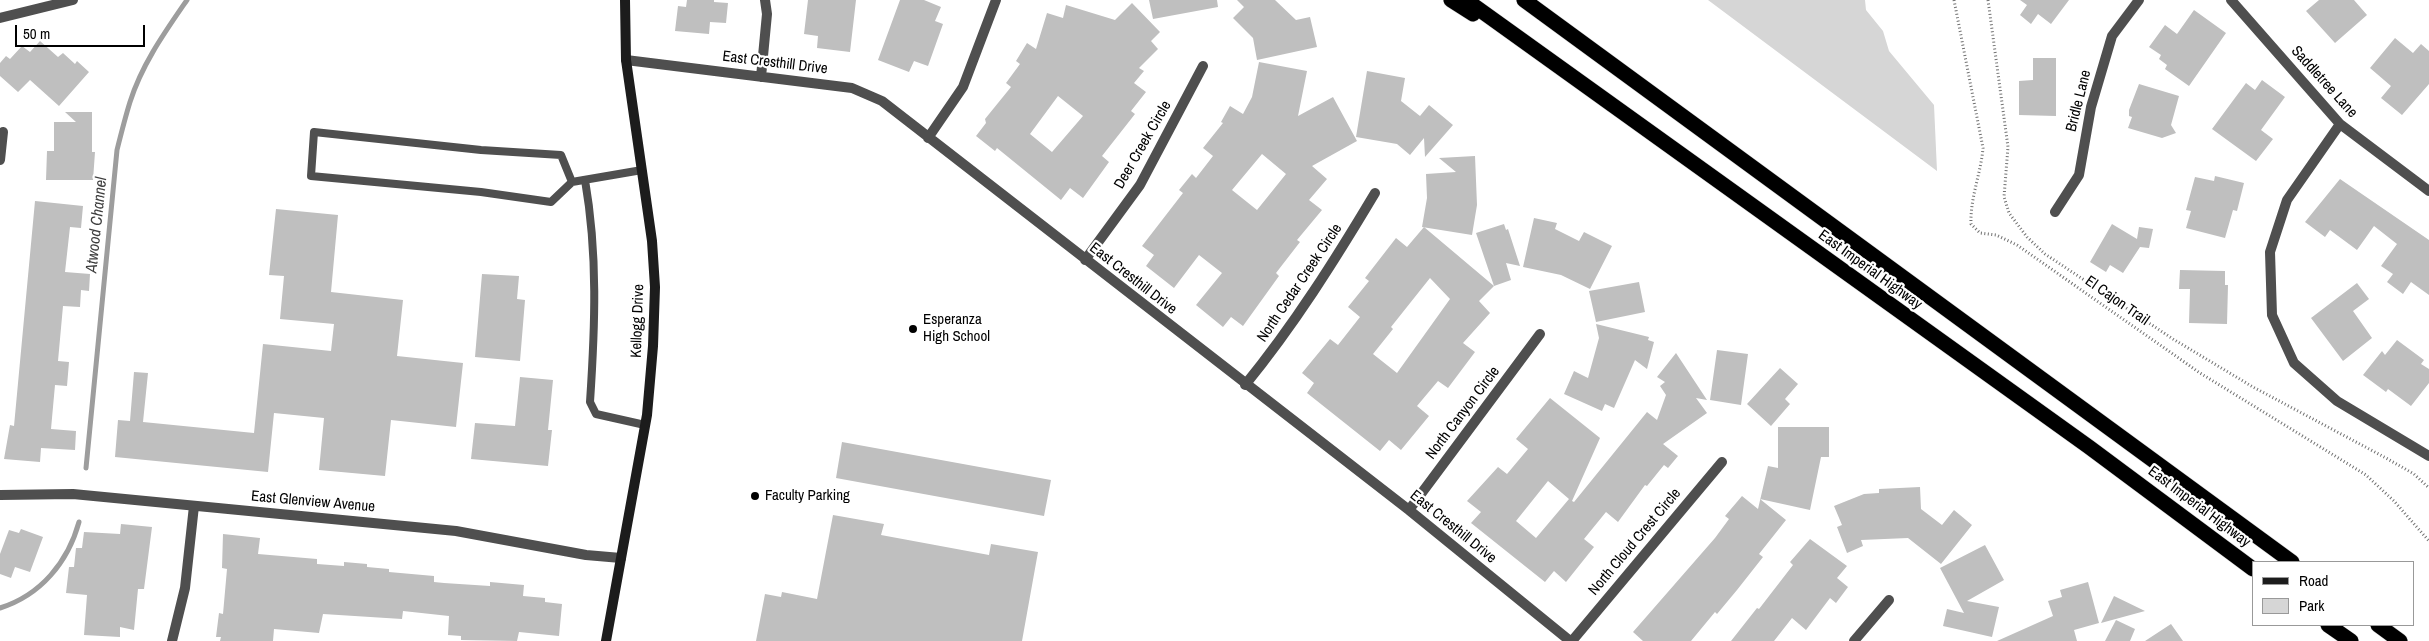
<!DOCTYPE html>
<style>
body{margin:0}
#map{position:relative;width:2429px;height:641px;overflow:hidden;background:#fff;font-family:"Archivo Narrow",sans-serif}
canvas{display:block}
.legend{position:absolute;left:2252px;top:561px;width:162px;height:65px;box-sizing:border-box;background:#fff;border:1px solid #999;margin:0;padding:6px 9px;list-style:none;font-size:15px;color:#000}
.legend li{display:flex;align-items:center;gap:10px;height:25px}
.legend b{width:25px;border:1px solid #999}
.scale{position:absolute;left:15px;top:25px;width:130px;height:22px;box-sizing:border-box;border:2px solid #000;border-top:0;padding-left:6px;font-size:15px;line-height:18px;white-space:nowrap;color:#000;-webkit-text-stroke:4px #fff;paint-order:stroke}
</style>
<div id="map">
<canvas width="2429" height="641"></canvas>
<ul class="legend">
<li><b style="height:6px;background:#1c1c1c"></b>Road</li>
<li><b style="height:14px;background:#d6d6d6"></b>Park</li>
</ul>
<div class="scale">50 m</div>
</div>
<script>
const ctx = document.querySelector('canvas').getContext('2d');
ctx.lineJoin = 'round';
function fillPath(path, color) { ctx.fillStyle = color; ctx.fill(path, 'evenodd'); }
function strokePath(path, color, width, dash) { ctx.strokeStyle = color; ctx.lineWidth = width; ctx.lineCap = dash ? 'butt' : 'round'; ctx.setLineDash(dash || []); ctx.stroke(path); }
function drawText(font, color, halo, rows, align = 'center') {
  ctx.font = font + ' "Archivo Narrow",sans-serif'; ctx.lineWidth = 4.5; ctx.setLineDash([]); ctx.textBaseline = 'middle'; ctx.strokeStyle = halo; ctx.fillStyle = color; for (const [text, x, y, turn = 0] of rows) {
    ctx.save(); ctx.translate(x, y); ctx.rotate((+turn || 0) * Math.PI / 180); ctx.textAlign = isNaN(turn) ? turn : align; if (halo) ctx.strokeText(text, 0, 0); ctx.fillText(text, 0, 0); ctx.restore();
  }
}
fillPath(new Path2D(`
 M1708 0H1865L1866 10 1883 31 1889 51 1934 105 1937 171Z`), '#d6d6d6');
strokePath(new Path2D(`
 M86 468 117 150C121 134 125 118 130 102 142 64 165 32 187 0
 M0 608C41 595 68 562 79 522`), '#9d9d9d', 5);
fillPath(new Path2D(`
 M687 0H714V2L728 3 726 23 710 22 709 34 675 31 678 6 686 7Z
 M808 0H856L850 52 817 48 818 36 804 34Z
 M900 0H924L941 7 935 21 943 24 928 66 914 61 909 72 878 60Z
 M1149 0H1217L1218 7 1153 19Z
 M1237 0H1275L1296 20 1310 17 1317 47 1257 60 1253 38 1233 18 1244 7Z
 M2020 0H2069L2051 24 2038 14 2031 24 2020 15 2027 5Z
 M2319 0H2354L2367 15 2335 43 2306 11Z
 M1132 3 1160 32 1151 41 1158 49 1139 68 1144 71 1134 83 1146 92 1131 111 1135 114 1102 156 1109 162 1083 198 1070 188 1061 200 997 148 995 151 976 136 986 123 985 119 1011 87 1006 83 1020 64 1016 61 1027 43 1036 49 1047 13 1063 18 1066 5 1115 20ZM1058 96 1083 116 1052 152 1030 134Z
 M2194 10 2226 33 2189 86 2165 69 2167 65 2159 59 2161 55 2149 47 2165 25 2177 34Z
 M2395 38 2413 53 2421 44 2429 51V84L2402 115 2381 98 2391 86 2370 68Z
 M40 41 58 57 63 53 75 64 77 61 89 72 59 106 30 80 18 92 0 76V63L6 56 10 59 22 46 30 52Z
 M2033 58H2056V116L2019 115V81L2033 80Z
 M1259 62 1307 71 1298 116 1333 97 1357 141 1312 166 1327 179 1309 200 1322 210 1297 240 1300 242 1276 273 1279 276 1243 326 1231 317 1223 327 1196 305 1222 273 1199 255 1174 288 1146 266 1154 255 1142 246 1183 193 1179 190 1192 174 1196 178 1213 156 1203 148 1223 123 1221 122 1230 106 1243 114 1252 97ZM1262 154 1286 174 1257 210 1232 190Z
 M1367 71 1405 78 1401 101 1420 116 1429 105 1453 125 1425 157 1424 138 1410 155 1397 144 1356 137Z
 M2262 80 2285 97 2261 130 2273 139 2256 161 2212 129 2246 83 2255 90Z
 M2139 84 2179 96 2171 125 2176 133 2162 138 2128 128 2132 117 2129 116V110Z
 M65 112H92V152H95L93 180H46L47 151H54V122H76Z
 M1475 156 1477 205 1472 235 1422 227 1427 198 1426 174 1456 172 1439 158Z
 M2215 176 2244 183 2237 211 2233 210 2225 238 2186 228 2191 211 2186 210 2195 177 2214 181Z
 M2340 179 2429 240V295L2411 282 2403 294 2387 282 2393 274 2381 266 2397 244 2374 226 2357 250 2330 230 2325 237 2305 222Z
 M35 201 83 206 81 228 70 227 65 272 90 274 89 291 81 290 80 307 63 306 58 361 69 362 67 386 55 385 51 429 76 431 75 450 41 448 40 462 4 459 10 425 14 426Z
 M276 209 338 215 331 292 403 300 397 356 463 363 456 427 391 420 385 476 319 470 324 418 274 413 268 472 115 457 118 420 130 421 134 372 148 373 143 422 254 433 263 344 331 351 334 324 280 319 284 276 269 275Z
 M1534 218 1557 223 1555 229 1579 241 1584 232 1612 246 1590 289 1561 275 1523 267Z
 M1504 224 1506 230 1508 229 1520 266 1506 263 1511 280 1494 286 1479 301 1490 313 1463 343 1475 352 1448 388 1438 381 1417 406 1429 416 1401 450 1389 440 1380 451 1307 393 1314 383 1302 373 1330 339 1338 345 1360 317 1348 307 1369 281 1365 278 1396 238 1407 247 1424 227 1494 286 1476 233ZM1430 278 1450 299 1397 373 1373 354 1393 329 1391 327Z
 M2112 224 2137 239 2139 227 2153 229 2149 248 2140 247 2123 273 2110 265 2106 272 2090 262Z
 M2180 270 2225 271V285H2228L2227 324 2189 323 2190 289H2179Z
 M482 274 519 276 517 299 525 300 520 361 475 357Z
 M1639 282 1645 312 1596 322 1589 291Z
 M2357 283 2369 299 2353 311 2372 338 2343 361 2311 318Z
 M1596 324 1649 337 1648 340 1654 342 1647 369 1635 360 1614 408 1605 404 1602 411 1564 394 1574 371 1588 378 1599 338Z
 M2397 340 2424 360 2421 364 2429 369V383L2411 406 2388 389 2386 392 2363 375 2382 351 2385 355Z
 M1717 350 1748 354 1741 405 1710 400Z
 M1676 353 1707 400 1696 398 1707 413 1663 444 1678 456 1668 468 1664 465 1647 486 1645 485 1618 522 1606 512 1584 539 1594 547 1566 582 1554 571 1545 582 1471 523 1481 512 1467 501 1498 467 1507 474 1528 449 1516 439 1550 398 1600 438 1572 501 1574 502 1647 412 1657 420 1666 395 1660 386 1665 382 1657 377ZM1548 481 1569 499 1536 538 1516 521Z
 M1780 368 1798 384 1785 399 1790 404 1771 426 1747 404Z
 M520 377 553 380 548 430H552L548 466 471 459 475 423 515 426Z
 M1778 427H1829V457H1821L1810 510 1760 499 1786 520 1759 554 1763 557 1737 590 1717 614 1715 612 1691 641H1643L1633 632 1715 538 1729 519 1725 516 1742 496 1758 509 1768 466 1778 468Z
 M842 442 1051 480 1044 516 836 478Z
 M1920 487 1921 509 1942 525 1954 510 1972 525 1941 564 1908 538 1861 540 1863 546 1847 553 1837 527 1842 525 1834 506 1864 494 1879 493V489Z
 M833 515 884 524 881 535 989 555 991 544 1038 552 1022 641H756L765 594 781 597 782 592 817 599Z
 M121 524 152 527 144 589H138L134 630 120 627V637L84 635 87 595 66 593 69 567H74L76 548H82L84 532 120 534Z
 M21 529 43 537 30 572 15 567 11 578 0 574V554L9 530 19 533Z
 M223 534 260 538 258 554 317 559V564L344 566V562L367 564V567L389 569V572L434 576V582L444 583 490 586V582L524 585 523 596 545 598V602L562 604 559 636 519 632 517 641 461 640V636L448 635 449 616 403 611 402 619 323 614 319 633 274 629 273 641H220L221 637H216L219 613 223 614 227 569 222 568Z
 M1810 539 1847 566 1837 578 1848 587 1836 603 1830 598 1806 630 1792 618 1774 641H1731L1757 608 1759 609 1793 565 1790 562Z
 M1985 545 2004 580 1967 601 1999 607 1992 637 1943 626 1947 609 1964 613 1940 568Z
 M2088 582 2099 623 2074 630 2077 641H1997L2053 616 2048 601 2062 597 2060 590Z
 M2114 596 2145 611 2101 623Z
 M2116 620 2135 629 2130 641H2105Z
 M2171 624 2183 641H2145Z`), '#bfbfbf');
const motorway = new Path2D(`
 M1451 0 1473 14
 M1466 0 2089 447 2253 569
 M1524 0 2292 562
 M2328 625 2351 641
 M2378 625 2400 641`);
strokePath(motorway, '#dbdbdb', 16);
strokePath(new Path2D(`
 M1954 0 1983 148C1981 173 1970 198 1971 224L1980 233 1996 235 2017 245 2200 373 2366 475 2394 501 2429 541
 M1988 0 2008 147 2004 197 2009 213 2027 237 2045 254 2173 339 2253 387 2386 458 2414 474 2429 488`), '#717171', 3, [1, 2.5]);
strokePath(new Path2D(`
 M585 180C598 255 595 327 590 402L596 414 645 425
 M572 182 561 155 481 150 314 132 311 176 481 192 551 202 572 182 642 170`), '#4f4f4f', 8);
strokePath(new Path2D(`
 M2231 0 2340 124 2429 191
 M0 18 73 0
 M626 60 852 88 882 101 1409 510 1570 641
 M761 77 767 14 765 0
 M2340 124 2287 200 2270 252 2272 315 2294 363 2337 401 2429 456
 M928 138 963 87 996 0
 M0 160 3 132
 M2055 212 2079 175 2091 107 2112 36 2139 0
 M1085 260 1140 185 1203 66
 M1245 385C1294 325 1335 260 1375 193
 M0 495 73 494 456 531 586 555 621 558
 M1409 510 1540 334
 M172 641 185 588 194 506
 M1572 641 1722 462
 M1854 641 1889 600`), '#4f4f4f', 10);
strokePath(new Path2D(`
 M606 641 647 415 653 346 655 287 652 241 626 60 625 0`), '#1c1c1c', 10);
strokePath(motorway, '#000', 15);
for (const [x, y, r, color] of [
 [913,329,5,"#000"],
 [755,496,5,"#000"]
]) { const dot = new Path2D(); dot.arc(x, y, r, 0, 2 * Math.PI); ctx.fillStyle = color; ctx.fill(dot); strokePath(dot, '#fff', 2); }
drawText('15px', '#000', '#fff', [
 ["East Cresthill Drive",775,63,7],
 ["Saddletree Lane",2324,82,48],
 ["Bridle Lane",2079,101,-76],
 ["Deer Creek Circle",1143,145,-60],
 ["East Imperial Highway",1870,270,36],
 ["East Cresthill Drive",1133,279,38],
 ["North Cedar Creek Circle",1300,283,-56],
 ["El Cajon Trail",2117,301,35],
 ["Kellogg Drive",638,321,-88],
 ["North Canyon Circle",1463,413,-53],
 ["East Glenview Avenue",313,502,5],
 ["East Imperial Highway",2199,507,37],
 ["East Cresthill Drive",1453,527,39],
 ["North Cloud Crest Circle",1635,542,-50]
]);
drawText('15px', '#000', '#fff', [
 ["Esperanza",923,320],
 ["High School",923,337],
 ["Faculty Parking",765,496]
], 'left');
drawText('italic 16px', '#3e3e3e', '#fff', [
 ["Atwood Channel",97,225,-84]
]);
</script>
